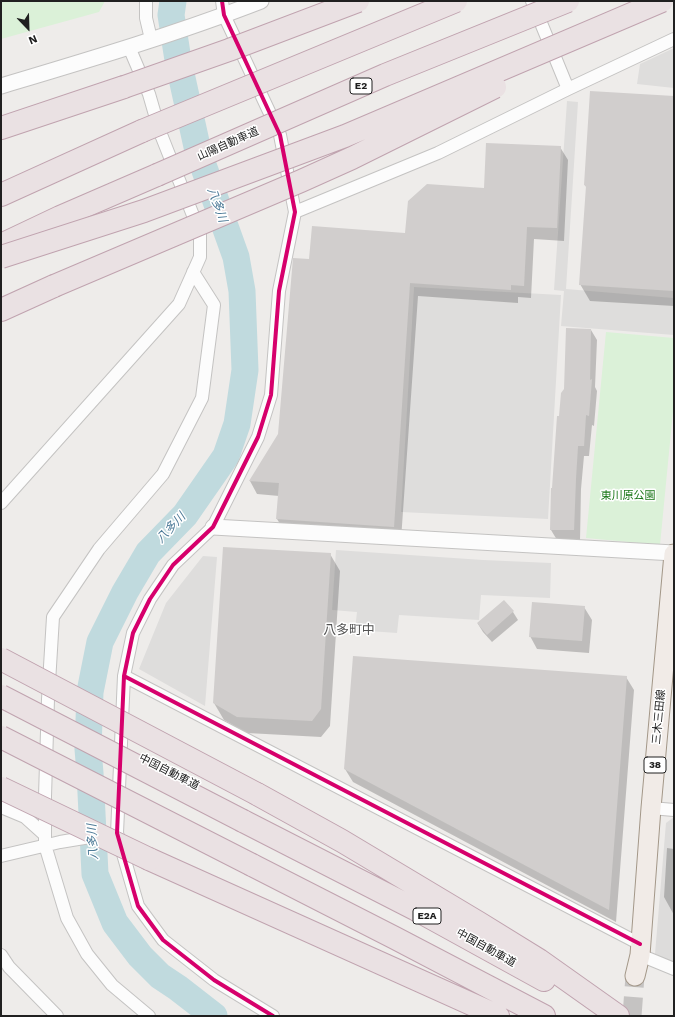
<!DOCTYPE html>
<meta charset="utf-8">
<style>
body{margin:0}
#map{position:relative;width:675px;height:1017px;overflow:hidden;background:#eeecea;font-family:"Work Sans",sans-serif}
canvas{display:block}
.frame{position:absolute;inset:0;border:2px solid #202020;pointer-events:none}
.north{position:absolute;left:8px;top:8px;width:40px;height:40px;-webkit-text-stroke:3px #fff;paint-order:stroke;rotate:157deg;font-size:11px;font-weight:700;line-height:16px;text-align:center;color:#202020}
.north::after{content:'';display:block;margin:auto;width:14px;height:18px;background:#202020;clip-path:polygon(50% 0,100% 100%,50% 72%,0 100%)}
</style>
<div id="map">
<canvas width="675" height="1017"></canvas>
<div class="frame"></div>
<div class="north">N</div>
</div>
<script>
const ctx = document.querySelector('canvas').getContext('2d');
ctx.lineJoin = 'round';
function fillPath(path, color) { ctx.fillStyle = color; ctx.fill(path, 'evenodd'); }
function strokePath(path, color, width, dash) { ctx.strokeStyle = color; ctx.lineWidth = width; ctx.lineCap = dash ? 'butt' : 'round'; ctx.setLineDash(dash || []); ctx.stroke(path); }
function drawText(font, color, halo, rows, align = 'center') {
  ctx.font = font + ' "Work Sans","Noto Sans JP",sans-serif'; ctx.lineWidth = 3; ctx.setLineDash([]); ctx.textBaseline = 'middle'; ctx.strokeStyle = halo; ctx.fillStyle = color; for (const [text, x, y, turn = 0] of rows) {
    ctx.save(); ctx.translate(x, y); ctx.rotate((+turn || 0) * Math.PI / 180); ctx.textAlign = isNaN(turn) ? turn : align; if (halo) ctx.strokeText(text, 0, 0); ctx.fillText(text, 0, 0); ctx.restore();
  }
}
fillPath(new Path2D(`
 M674 817V963L655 954 666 823Z`), '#dddcdb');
fillPath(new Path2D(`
 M1 1H105L99 12 1 39Z
 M606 332 674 338V401L660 545 586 538Z`), '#dbf1d8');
fillPath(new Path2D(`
 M674 48V88L637 84 640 64Z
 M567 101 578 102 566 289 674 298V335L561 326 564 291 554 290Z
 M414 287 561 295 548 519 401 512Z
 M336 550 483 560 551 563 550 598 481 595 479 620 399 615 397 633 355 630 357 612 332 610Z
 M203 556 217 557 205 706 139 669 166 603Z`), '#dedddc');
fillPath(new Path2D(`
 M674 97V306L590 301 580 284 587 189 585 185Z
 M560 147 568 160 564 241 534 239 531 298 518 297V303L418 296 401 540 285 532 277 519 279 496 257 494 250 481 279 434 310 260 406 234 485 189Z
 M591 330 597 340 595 387 597 391 594 426 592 425 589 456H584L581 489 580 541 557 540 551 530 553 489 560 417 565 389Z
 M330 554 340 571 330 726 321 737 247 733 224 720 214 703Z
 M504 601 513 612 518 620 492 642 483 632 478 624Z
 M584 607 592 620 589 653 537 649 530 636Z
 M626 677 634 690 616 922 353 782 345 769Z
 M667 848 674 849V915L664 897Z`), '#0003');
strokePath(new Path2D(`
 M173 1 171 15 178 60 198 151 236 257 242 291 245 370 237 424 226 456 185 515 148 553 125 592 100 642 90 692 88 749 90 773 95 874 115 923 140 956 160 976 178 988 214 1016`), '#c0dade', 27);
fillPath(new Path2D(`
 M590 91 674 96V291L579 285 586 186 584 185Z
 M486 143 561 146 557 228 527 227 524 286 511 285V290L410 283 394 527 276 519 279 483 249 481 278 434 293 258 309 259 312 226 405 233 408 201 427 184 484 188Z
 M566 328 591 329 590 380 592 379 589 416 586 415 584 446H578L576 478 574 530H550L551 488H552L557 416H559L561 393 564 389Z
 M223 547 331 553 321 709 312 721 237 717 213 703Z
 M504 600 514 611 487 635 477 623Z
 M532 602 585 606 582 641 529 637Z
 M353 656 627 676 609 910 344 769Z`), '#d1cecd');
strokePath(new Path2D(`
 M632 1016 635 976`), '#c5c3c2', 19, [19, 10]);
const minor = new Path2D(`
 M146 1V18L151 39
 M222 1 224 15 280 135 295 212 279 291 271 395 258 437 213 527 173 565 150 599 133 633 124 676 117 833 138 906 163 940 214 980 273 1016
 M532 1 568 89
 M295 212 438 153 568 89 674 39
 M1 503 179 304 200 257V233L160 132 149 94 129 47
 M124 676 640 944
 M1 807 25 817 45 835
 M651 808 674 810
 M1 856 60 842 96 836
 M1 955 9 967 57 1016
 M640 955 674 969
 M149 1016 112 985 87 954 67 918 45 845V796L48 699 53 617 99 549 163 474 202 398 214 305 193 272`);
const tertiary = new Path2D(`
 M1 86C88 60 176 34 261 1
 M213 527 674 553`);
const primary = new Path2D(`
 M635 976 640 955 651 808 674 554`);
const motorway = new Path2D(`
 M1 128 124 87
 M1 195 142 131
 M1 245 60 217 157 175
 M1 310 54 286
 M257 794 342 841 479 923 539 960 618 1016
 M243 821 415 909 544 980
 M149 859 498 1016
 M252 865 395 938 544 1016`);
strokePath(minor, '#c4c3c2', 14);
strokePath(tertiary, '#c4c3c2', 17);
strokePath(primary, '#a39788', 21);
strokePath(motorway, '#c0a3af', 24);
strokePath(minor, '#fcfcfc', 12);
strokePath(tertiary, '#fcfcfc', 15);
strokePath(primary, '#f1ebe7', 19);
strokePath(motorway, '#eae1e3', 22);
const motorwayBridge = new Path2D(`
 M124 87 229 50 358 1
 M142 131 456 1
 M157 175 385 75 568 1
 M1 257 144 211 345 136 662 1
 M54 286 301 181 352 158 495 87
 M1 659 257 794
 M1 696 243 821
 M1 737 252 865
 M1 788 149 859`);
strokePath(motorwayBridge, '#c0a3af', 24, []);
strokePath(motorwayBridge, '#eae1e3', 22);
strokePath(new Path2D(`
 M222 1 224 15 280 135 295 212 279 291 271 395 258 437 213 527 173 565 150 599 133 633 124 676 117 833 138 906 163 940 214 980 273 1016
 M124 676 640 944`), '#d6006c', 4);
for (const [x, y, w] of [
 [361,86,22],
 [655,765,22],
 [427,916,28]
]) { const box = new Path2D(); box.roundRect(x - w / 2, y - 8, w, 16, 3); ctx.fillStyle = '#fff'; ctx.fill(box); strokePath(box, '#202020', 1); }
drawText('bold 10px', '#202020', null, [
 ["E2",361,86],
 ["38",655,765],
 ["E2A",427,916]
]);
drawText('11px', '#202020', '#fff', [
 ["山陽自動車道",228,144,-24],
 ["三木三田線",659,717,-85],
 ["中国自動車道",169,772,27],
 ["中国自動車道",486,948,29]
]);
drawText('11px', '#197617', '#fff', [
 ["東川原公園",628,496]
]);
drawText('italic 12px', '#4e7b98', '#fff', [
 ["八多川",217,205,70],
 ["八多川",171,528,-47],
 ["八多川",93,842,-93]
]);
drawText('13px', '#535353', '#fff', [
 ["八多町中",349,630]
]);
</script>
